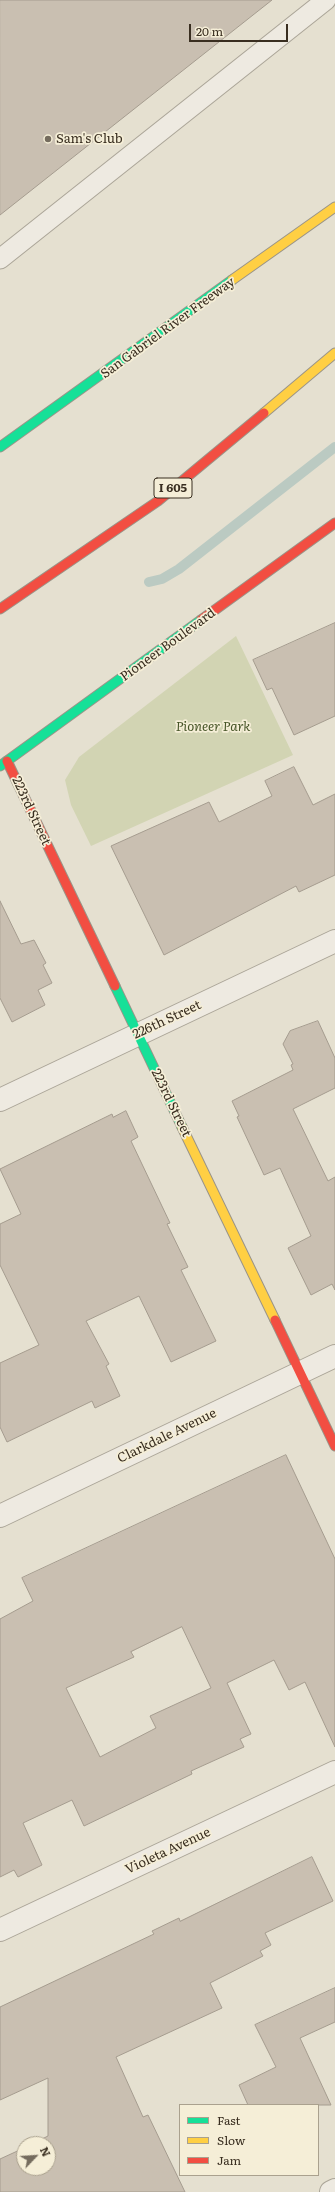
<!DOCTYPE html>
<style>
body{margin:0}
#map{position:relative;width:335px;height:2192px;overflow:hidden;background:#e5e0d0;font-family:Literata,serif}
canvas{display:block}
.legend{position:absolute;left:179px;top:2104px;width:140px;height:72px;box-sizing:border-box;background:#f5eed7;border:1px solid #aaa18e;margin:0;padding:5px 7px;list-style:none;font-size:12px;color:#392e20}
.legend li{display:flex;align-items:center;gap:8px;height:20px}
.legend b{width:20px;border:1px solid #aaa18e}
.north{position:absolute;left:16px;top:2136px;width:40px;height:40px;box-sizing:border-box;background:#f5eed7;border:1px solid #aaa18e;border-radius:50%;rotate:65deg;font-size:11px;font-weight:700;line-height:16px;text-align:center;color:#392e20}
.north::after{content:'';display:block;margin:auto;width:14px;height:18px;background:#756c5e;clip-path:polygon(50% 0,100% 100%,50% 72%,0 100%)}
.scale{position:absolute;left:189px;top:24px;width:99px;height:18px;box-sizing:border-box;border:2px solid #392e20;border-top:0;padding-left:5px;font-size:12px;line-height:14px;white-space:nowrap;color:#392e20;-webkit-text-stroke:3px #f5eed7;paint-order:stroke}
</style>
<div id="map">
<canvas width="335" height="2192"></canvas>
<ul class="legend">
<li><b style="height:5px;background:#16e098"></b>Fast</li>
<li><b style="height:5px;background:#ffcf43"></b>Slow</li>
<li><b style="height:5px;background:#f24e42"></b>Jam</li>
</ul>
<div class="north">N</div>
<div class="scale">20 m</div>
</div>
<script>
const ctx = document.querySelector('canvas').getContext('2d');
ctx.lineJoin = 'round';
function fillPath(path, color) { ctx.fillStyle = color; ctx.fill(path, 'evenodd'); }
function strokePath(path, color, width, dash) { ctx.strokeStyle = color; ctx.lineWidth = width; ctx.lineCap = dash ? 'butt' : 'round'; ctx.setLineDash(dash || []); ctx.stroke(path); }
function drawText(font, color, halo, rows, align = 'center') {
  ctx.font = font + ' Literata,serif'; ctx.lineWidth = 3.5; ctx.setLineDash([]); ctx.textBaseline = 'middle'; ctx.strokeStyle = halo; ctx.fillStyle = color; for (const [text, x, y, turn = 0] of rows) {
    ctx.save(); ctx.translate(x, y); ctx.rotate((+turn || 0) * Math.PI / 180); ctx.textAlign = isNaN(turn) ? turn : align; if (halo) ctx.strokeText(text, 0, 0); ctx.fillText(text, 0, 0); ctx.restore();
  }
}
fillPath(new Path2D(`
 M236 636 293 755 91 846 71 805 65 780 79 757Z`), '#d2d4b3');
strokePath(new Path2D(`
 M149 582 162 579 179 569 335 447`), '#bbcac2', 10);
const building = new Path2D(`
 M0 0H272L0 215Z
 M335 623V716L294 735 272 688 267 690 253 660Z
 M294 767 313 805 335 794V875L299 892 296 886 164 955 111 846 209 802 219 822 272 796 265 781Z
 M0 901 21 944 34 940 46 963 43 965 52 983 38 990 45 1005 12 1022 0 998Z
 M318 1021 335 1058V1088L293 1109 328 1181 335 1177V1290L332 1284 311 1295 288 1248 311 1236 280 1168 264 1175 237 1117 239 1116 232 1101 293 1070 291 1065 293 1064 283 1044 290 1031Z
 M126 1111 138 1137 131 1141 170 1223 167 1224 188 1267 181 1270 216 1341 171 1362 139 1296 86 1321 109 1364 106 1366 120 1396 95 1408 92 1401 7 1442 0 1427V1363L39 1345 0 1265V1224L21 1214 0 1169 112 1114 113 1117Z
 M286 1455 335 1559V1747L305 1682 289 1690 274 1660 227 1683 251 1734 240 1739 244 1747 191 1771 192 1774 84 1826 72 1800 23 1823 42 1865 18 1877 14 1870 0 1877V1619L33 1601 22 1578ZM182 1627 211 1688 150 1716 156 1728 100 1757 66 1688 134 1657 131 1652Z
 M312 1857 333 1901 265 1933 271 1945 260 1951 263 1956 210 1983 222 2008 116 2057 143 2117 148 2115 185 2192H0V2159L24 2148V2168H48V2144H32L48 2136V2078L0 2100V2007L154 1934 152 1931 179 1918 180 1921Z
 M335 1988V2022L300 2038 331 2105H248L239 2085 276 2067 255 2025Z`);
fillPath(building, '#c9bfb1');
strokePath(building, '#a59c8f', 1);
const lane = new Path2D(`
 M0 259 326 0`);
const street = new Path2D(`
 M0 1100 335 941
 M0 1516 335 1356
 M0 1930 335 1772
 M331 2192 335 2190`);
const fast = new Path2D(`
 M0 447 232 280
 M0 766 201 620
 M115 986 182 1127`);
const slow = new Path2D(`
 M232 280 335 207
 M264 413 335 353
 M182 1127 275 1320`);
const jam = new Path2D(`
 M0 609 158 501 264 413
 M201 620 335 523
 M7 761 115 986
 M275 1320 335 1446`);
strokePath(lane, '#aba598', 21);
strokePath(street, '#aba598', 24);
strokePath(fast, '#9a9488', 11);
strokePath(slow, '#9a9488', 11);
strokePath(jam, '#9a9488', 11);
strokePath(lane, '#eeeae1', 19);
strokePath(street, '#eeeae1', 22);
strokePath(fast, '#16e098', 9);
strokePath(slow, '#ffcf43', 9);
strokePath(jam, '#f24e42', 9);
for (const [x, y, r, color] of [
 [48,139,4,"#756c5e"]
]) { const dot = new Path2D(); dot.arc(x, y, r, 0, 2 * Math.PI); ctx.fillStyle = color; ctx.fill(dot); strokePath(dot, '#f5eed7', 1.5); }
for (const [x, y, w] of [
 [173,488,38]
]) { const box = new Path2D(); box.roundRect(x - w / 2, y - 10, w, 20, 3); ctx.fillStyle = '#f5eed7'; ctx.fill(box); strokePath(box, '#392e20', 1); }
drawText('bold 12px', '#392e20', null, [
 ["I 605",173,488]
]);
drawText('13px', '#392e20', '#f5eed7', [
 ["Sam's Club",56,139]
], 'left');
drawText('13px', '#392e20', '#f5eed7', [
 ["San Gabriel River Freeway",168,328,-36],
 ["Pioneer Boulevard",168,645,-36],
 ["223rd Street",31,811,65],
 ["226th Street",167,1020,-25],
 ["223rd Street",171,1103,64],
 ["Clarkdale Avenue",167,1436,-26],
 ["Violeta Avenue",168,1851,-25]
]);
drawText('italic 13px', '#475528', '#f5eed7', [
 ["Pioneer Park",213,727]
]);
</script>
